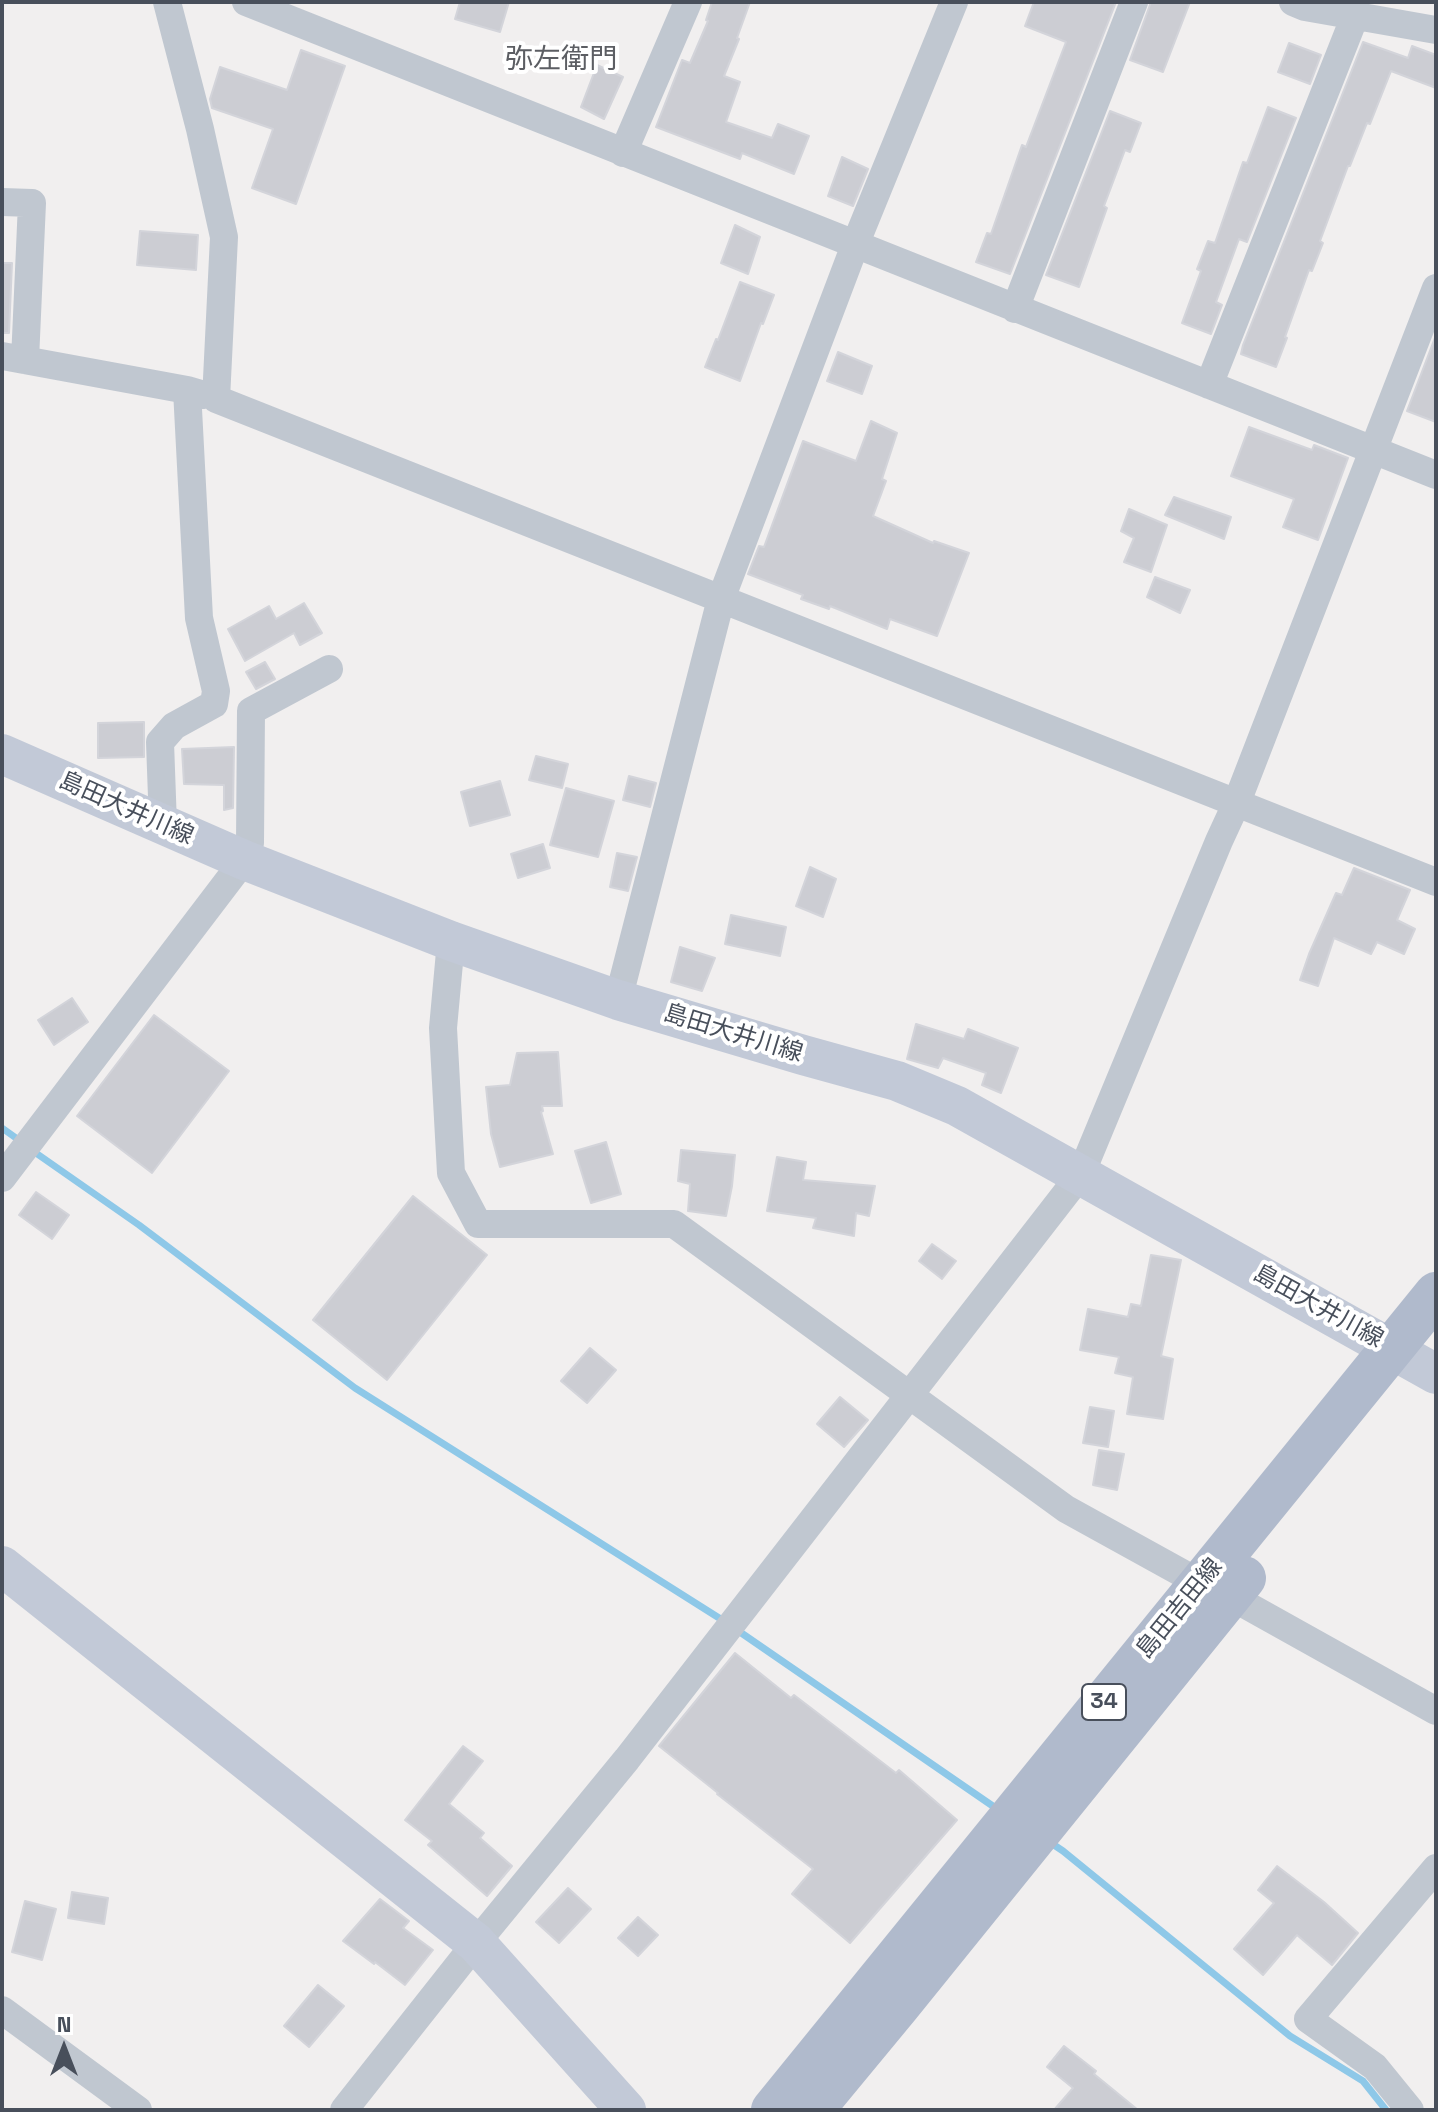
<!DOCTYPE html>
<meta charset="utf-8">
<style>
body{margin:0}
#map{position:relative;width:1438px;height:2112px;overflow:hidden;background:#f1efef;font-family:"Space Grotesk",sans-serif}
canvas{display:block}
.frame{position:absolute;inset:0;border:4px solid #484f5b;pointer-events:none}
.north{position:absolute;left:24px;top:2008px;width:80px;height:80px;-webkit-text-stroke:6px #fff;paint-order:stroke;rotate:0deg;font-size:22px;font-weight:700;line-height:32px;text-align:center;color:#484f5b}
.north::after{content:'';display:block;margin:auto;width:28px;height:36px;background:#484f5b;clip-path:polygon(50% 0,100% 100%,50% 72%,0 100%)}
</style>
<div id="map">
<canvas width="1438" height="2112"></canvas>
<div class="frame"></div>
<div class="north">N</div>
</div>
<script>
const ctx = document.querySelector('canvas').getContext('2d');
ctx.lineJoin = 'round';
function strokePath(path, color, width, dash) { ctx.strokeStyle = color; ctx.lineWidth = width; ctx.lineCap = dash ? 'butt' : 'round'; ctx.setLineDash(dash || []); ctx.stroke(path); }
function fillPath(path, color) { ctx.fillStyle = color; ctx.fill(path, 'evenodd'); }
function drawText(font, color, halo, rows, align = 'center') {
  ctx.font = font + ' "Space Grotesk","Noto Sans JP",sans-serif'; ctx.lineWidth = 8; ctx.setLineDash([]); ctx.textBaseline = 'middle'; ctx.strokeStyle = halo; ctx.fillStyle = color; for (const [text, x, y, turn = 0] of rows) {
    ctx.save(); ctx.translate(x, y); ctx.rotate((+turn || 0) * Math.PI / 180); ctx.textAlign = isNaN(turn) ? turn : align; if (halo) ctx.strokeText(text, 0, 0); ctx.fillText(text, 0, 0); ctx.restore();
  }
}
strokePath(new Path2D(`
 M2 1128 23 1143
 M33 1151 139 1225 355 1388 727 1623
 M737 1630 1000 1811
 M1048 1841 1063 1851 1290 2036 1363 2081 1386 2110`), '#8ec8e8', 7);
const building = new Path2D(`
 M460 2H509L500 32 455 19Z
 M712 2H750L737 38 739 39 724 76 740 82 726 122 772 138 778 124 809 136 794 174 742 153 740 159 656 127 682 60 690 63 708 21 706 20Z
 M1034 2H1116L1010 274 976 262 987 233 991 234 1022 145 1026 147 1066 42 1025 26Z
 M1151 2H1190L1163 72 1130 60Z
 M1363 42 1408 58 1412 46 1436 55V88L1391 71 1370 124 1367 123 1350 166H1348L1320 241 1323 243 1312 271 1309 270 1285 337 1287 338 1276 367 1241 354 1243 345Z
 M1289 43 1321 55 1310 84 1278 72Z
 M301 50 345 66 296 204 252 188 273 129 212 108 210 99 220 67 287 90Z
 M597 65 623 77 604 119 581 107Z
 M1268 107 1296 118 1247 242 1239 239 1216 302 1222 305 1211 334 1182 323 1201 271 1197 269 1208 241 1215 243 1243 162 1247 163Z
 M1110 111 1141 123 1130 152 1125 150 1104 206 1107 208 1079 287 1046 275Z
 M842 157 868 169 853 206 828 196Z
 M735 225 760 237 748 274 721 263Z
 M140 231 198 235 196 270 137 265Z
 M2 263H12L9 333H2Z
 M740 282 774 295 763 324 761 323 740 381 705 367 716 339 718 340Z
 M1436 335V422L1407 411Z
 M838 352 872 366 862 394 827 381Z
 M871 421 897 433 882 479 886 481 873 516 933 543 934 541 969 553 937 636 890 619 887 629 830 606 829 609 801 599 803 595 748 574 759 546 764 547 803 441 856 461Z
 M1249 427 1312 450 1314 445 1348 458 1318 540 1283 527 1294 499 1231 476Z
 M1174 497 1231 517 1224 539 1165 515Z
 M1129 509 1167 525 1151 572 1124 562 1134 538 1121 531Z
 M1155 577 1190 590 1180 613 1147 597Z
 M304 603 322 633 300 645 294 633 245 661 228 629 269 606 276 619Z
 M265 662 275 679 256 689 246 672Z
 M144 722V757L98 758V723Z
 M234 747 233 808 224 810V785L184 784 182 749Z
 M536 756 568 764 562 788 529 780Z
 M629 776 656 783 650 807 623 800Z
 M500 781 510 815 470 826 461 792Z
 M566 788 614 801 598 857 550 845Z
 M543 844 550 868 518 878 511 854Z
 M617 853 637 857 628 891 610 887Z
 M810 867 836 879 823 917 796 906Z
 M1354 868 1410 890 1397 920 1415 929 1404 954 1377 942 1371 954 1334 938 1318 986 1300 980 1309 954 1336 893 1342 895Z
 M731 915 786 927 780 956 725 944Z
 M680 947 715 958 702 991 671 982Z
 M72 998 88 1022 54 1045 38 1020Z
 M154 1015 229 1071 152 1173 77 1116Z
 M916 1024 964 1039 968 1029 1018 1048 1001 1093 982 1085 986 1073 943 1058 938 1068 907 1059Z
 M558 1052 562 1106H542L543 1111 541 1112 553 1154 500 1167 491 1134 486 1087 510 1085 517 1053Z
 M606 1142 621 1194 591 1203 575 1151Z
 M681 1150 735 1155 732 1186 726 1216 688 1211 690 1184 678 1181Z
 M777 1157 806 1162 803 1180 875 1186 869 1216 856 1213 854 1236 813 1228 816 1218 767 1211Z
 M36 1192 69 1215 52 1239 19 1215Z
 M413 1196 487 1255 387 1380 313 1320Z
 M932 1244 956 1261 942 1279 919 1261Z
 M1151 1255 1181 1260 1161 1356 1173 1359 1163 1419 1127 1414 1133 1377 1115 1373 1119 1357 1080 1350 1088 1309 1128 1317 1131 1304 1141 1306Z
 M590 1348 616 1370 587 1403 561 1381Z
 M840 1397 868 1420 844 1447 817 1424Z
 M1090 1407 1114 1411 1108 1447 1083 1443Z
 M1099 1450 1124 1454 1117 1490 1093 1485Z
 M735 1653 791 1698 794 1695 896 1773 899 1770 957 1820 850 1943 792 1894 813 1869 717 1794 718 1793 659 1746Z
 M463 1746 483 1761 449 1804 484 1833 480 1838 512 1866 487 1896 428 1845 432 1841 405 1820Z
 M1277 1866 1324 1902 1358 1933 1332 1965 1297 1935 1263 1975 1234 1949 1274 1903 1258 1890Z
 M568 1888 591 1909 559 1943 536 1922Z
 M72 1892 108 1898 104 1924 68 1918Z
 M380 1899 409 1921 403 1928 433 1950 405 1985 375 1962 374 1964 343 1941Z
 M25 1901 56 1909 42 1960 12 1952Z
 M638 1917 658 1935 638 1956 618 1938Z
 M318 1985 344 2006 309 2047 284 2026Z
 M1064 2046 1096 2071 1094 2074 1138 2110H1054L1073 2088 1047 2067Z`);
fillPath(building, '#cccdd3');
strokePath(building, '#d3d4da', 2);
strokePath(new Path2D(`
 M167 2 200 129 224 237 216 399 1436 882
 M246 2 1436 475
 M1293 2 1305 7 1436 30
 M623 153 688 2
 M2 202 32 203 25 360
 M1015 309 1134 2
 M2 356 187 390 204 395
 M1209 385 1355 16
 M163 825 160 742 174 726 214 704 216 691 199 618 187 390
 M451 941 443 1028 451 1173 478 1224H674L1066 1509 1200 1583
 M618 1000 721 599 855 245 954 2
 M2 1178 244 860 250 843 251 711 329 669
 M1230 1596 1436 1711
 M2 2010 138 2110
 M344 2110 476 1943 627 1759 1081 1174 1219 841 1237 802 1436 288
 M1410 2110 1375 2067 1308 2019 1436 1868`), '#c0c7d0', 28);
strokePath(new Path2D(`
 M2 754 244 860 451 941 618 1000 803 1055 897 1081 957 1106 1436 1374
 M2 1566 476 1943 626 2110`), '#c2c9d7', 40);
strokePath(new Path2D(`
 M773 2110 1436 1294
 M812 2110 898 2006 1244 1578`), '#b0bacc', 44);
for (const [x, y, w] of [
 [1104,1702,44]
]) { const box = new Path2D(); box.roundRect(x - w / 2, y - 18, w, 36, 6); ctx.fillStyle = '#fff'; ctx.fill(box); strokePath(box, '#484f5b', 2); }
drawText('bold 22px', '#484f5b', null, [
 ["34",1104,1702]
]);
drawText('24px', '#484f5b', '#fff', [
 ["島田大井川線",126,809,24],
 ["島田大井川線",733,1034,17],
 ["島田大井川線",1318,1307,29],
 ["島田吉田線",1180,1609,-51]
]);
drawText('28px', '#5c5e63', '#fff', [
 ["弥左衛門",561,60]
]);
</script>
